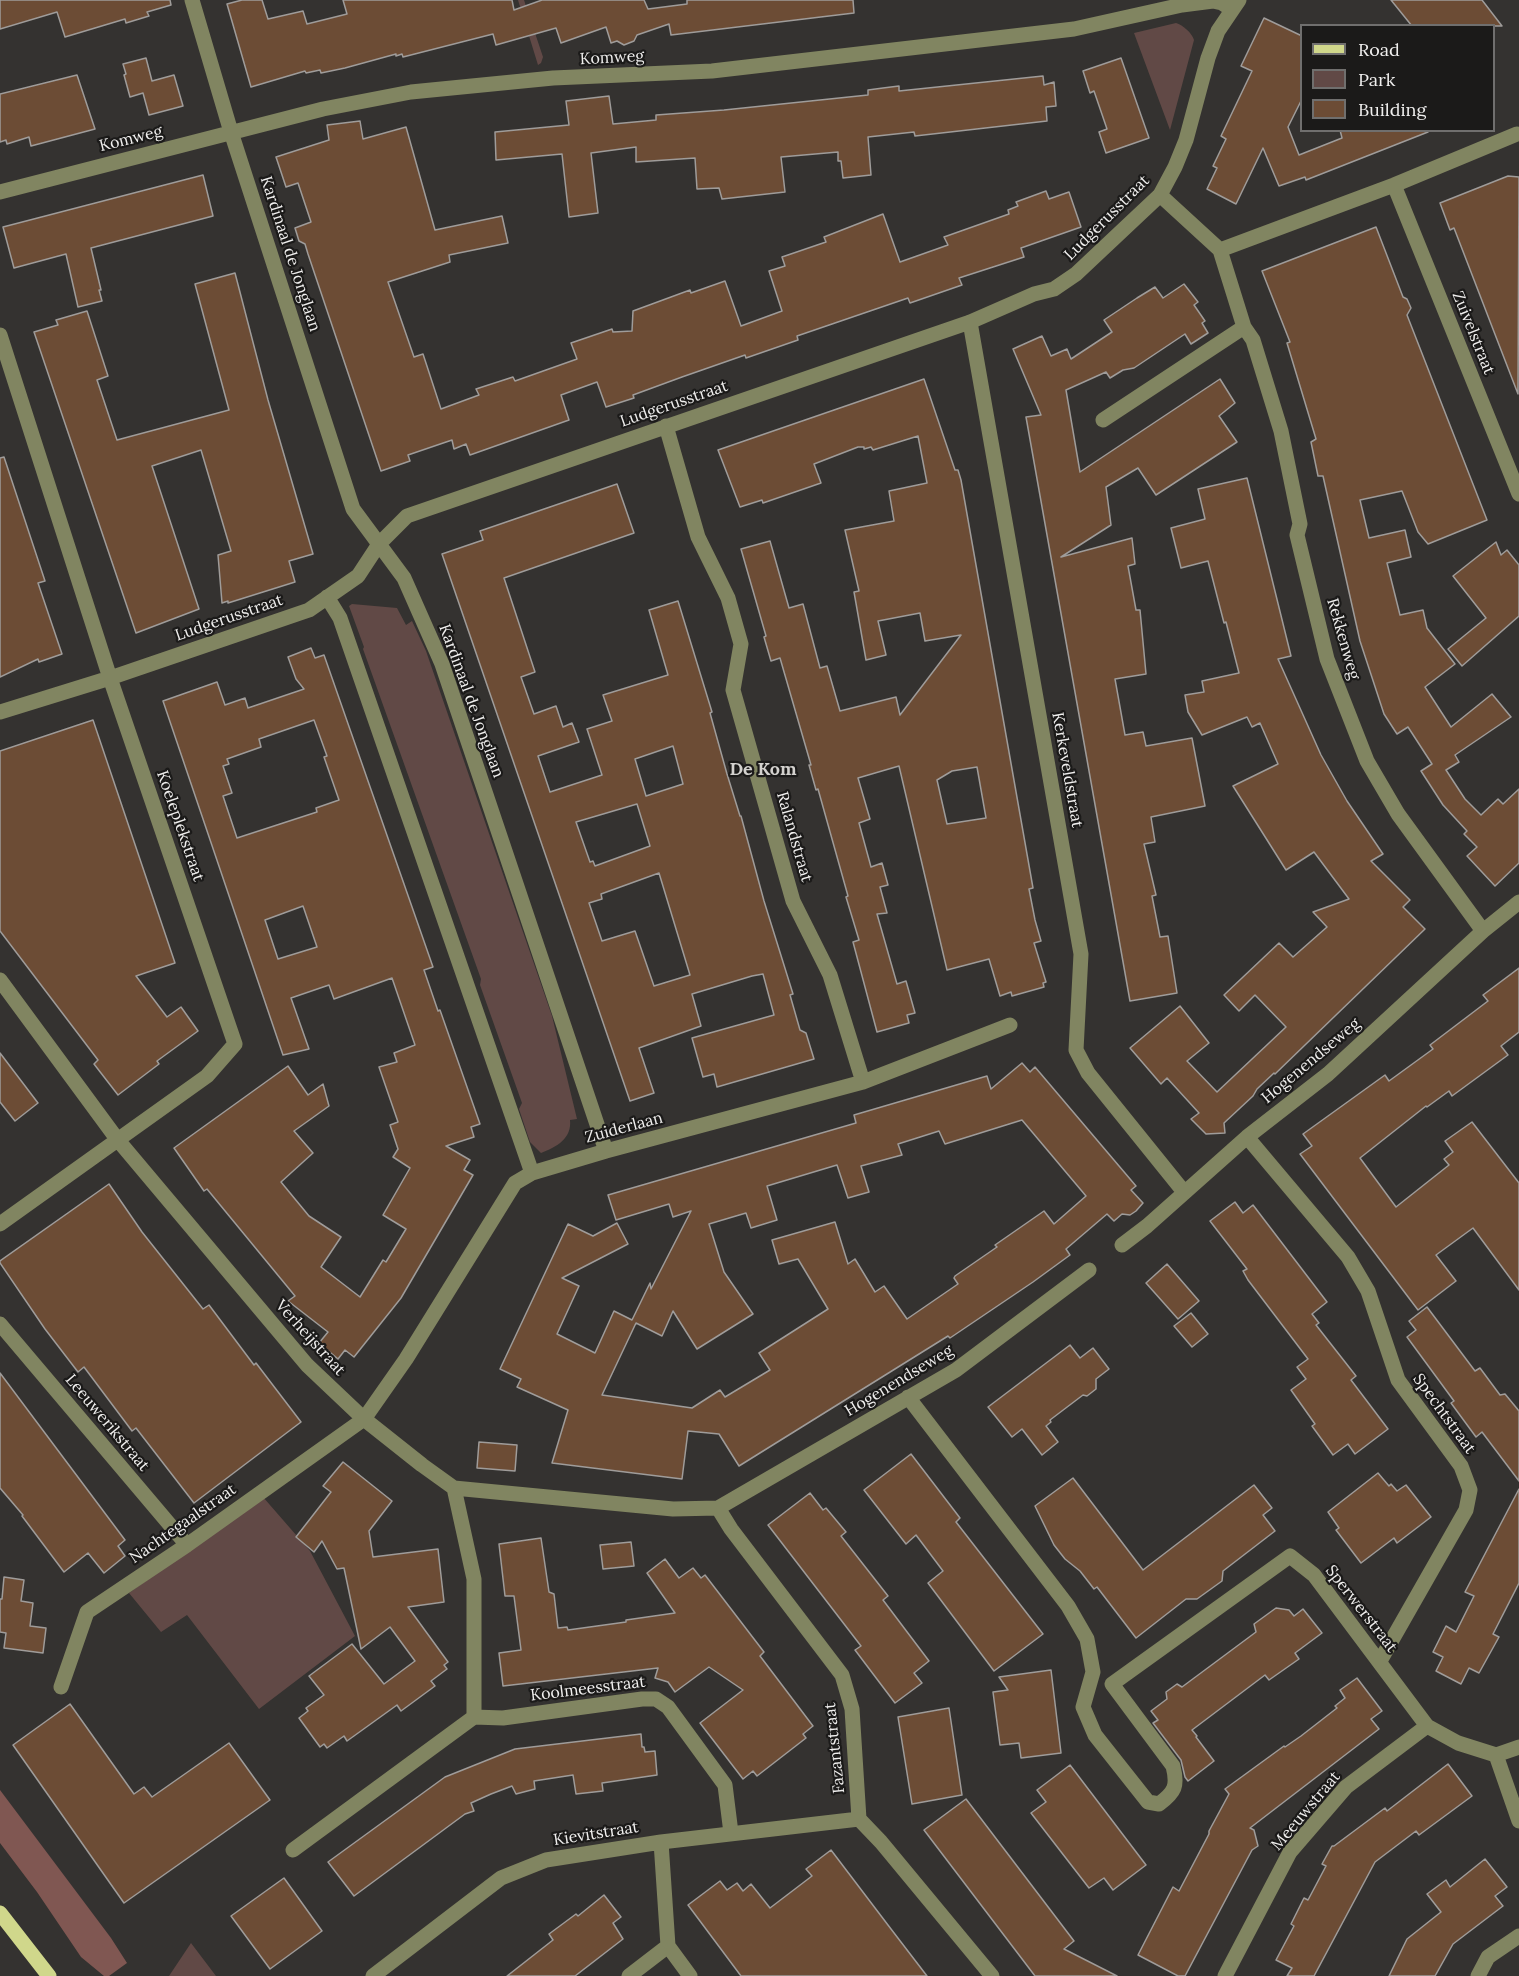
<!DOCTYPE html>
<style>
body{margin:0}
#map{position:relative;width:1519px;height:1976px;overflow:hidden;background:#343230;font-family:Lora,serif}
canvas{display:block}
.legend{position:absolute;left:1300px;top:24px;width:195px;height:108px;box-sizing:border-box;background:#1b1a19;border:2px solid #706f6e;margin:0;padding:8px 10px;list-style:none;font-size:18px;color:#f0efee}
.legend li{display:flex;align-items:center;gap:12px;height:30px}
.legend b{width:30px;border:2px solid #706f6e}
</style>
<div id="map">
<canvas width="1519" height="1976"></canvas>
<ul class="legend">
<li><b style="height:8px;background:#d0d78b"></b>Road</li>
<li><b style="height:16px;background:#614946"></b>Park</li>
<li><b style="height:16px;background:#6c4c35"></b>Building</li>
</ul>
</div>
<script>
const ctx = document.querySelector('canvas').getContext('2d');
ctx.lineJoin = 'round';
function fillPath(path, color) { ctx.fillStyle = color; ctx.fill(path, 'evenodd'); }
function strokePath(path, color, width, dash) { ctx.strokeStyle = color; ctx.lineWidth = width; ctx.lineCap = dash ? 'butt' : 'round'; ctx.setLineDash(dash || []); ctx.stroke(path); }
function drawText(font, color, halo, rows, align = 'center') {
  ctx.font = font + ' Lora,serif'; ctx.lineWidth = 4.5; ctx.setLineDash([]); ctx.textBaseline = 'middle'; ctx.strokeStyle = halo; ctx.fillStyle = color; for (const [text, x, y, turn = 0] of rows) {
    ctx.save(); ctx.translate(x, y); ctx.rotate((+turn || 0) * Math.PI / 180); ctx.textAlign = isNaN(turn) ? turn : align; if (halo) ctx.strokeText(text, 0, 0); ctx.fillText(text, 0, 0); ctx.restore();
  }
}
fillPath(new Path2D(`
 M518 0H524L543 57 541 63 538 65Z
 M1176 23C1183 25 1192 33 1194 40L1170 130 1134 33Z
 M352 604 397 608 406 625 412 621 426 651 552 1016 577 1119 570 1120C572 1138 557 1147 541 1153L530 1142 519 1109 522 1103 480 985 481 979 363 649 364 647 349 606Z
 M263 1497 310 1551 355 1636 259 1709 187 1615 161 1632 129 1593Z
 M191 1943 216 1976H169Z`), '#614946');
fillPath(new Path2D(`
 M0 1790 111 1938 127 1963 109 1976H104L81 1957 37 1892 0 1843Z`), '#805752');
const building = new Path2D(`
 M0 0H170L171 5 147 12 149 16 126 23 125 19 65 37 57 12 0 29Z
 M242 0H262L268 19 303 11 307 24 347 14 343 0H512L514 10 542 0H644L648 9 687 4V0H853L854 13 671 35 669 24 637 35 634 41 624 45 617 41 611 43 606 27 561 43 556 28 496 45 493 34 403 57 402 54 396 56V54L345 68 321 73 320 70 306 73 305 71 251 87 227 4Z
 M1391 0H1482L1502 26H1412Z
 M1264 18 1302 36V99L1288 127 1299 155 1342 138 1340 130H1428V132L1306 180 1305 177 1279 186 1263 148 1236 204 1207 189 1217 168 1213 166 1226 139 1221 136 1252 71 1241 66Z
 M146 58 152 81 174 75 183 106 149 115 143 93 130 97 124 75 126 74 123 64Z
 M1121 58 1149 138 1106 153 1099 132 1107 129 1094 91 1090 93 1083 71Z
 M77 75 95 129 31 146 29 137 7 144 6 140 0 142V94Z
 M1043 76 1044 85 1054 82 1056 106 1046 107 1047 121 915 136 914 132 868 137 871 175 843 178 841 161H838V152L781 157 785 192 722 199 719 188 697 189 695 158 636 162V147L591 153 598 213 569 217 562 154 496 160 495 132 569 125 566 101 609 96 613 124 656 120V115L724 110 868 95V90L883 88 899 86V91Z
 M360 121 363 139 406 127 435 230 502 216 508 243 449 255 450 262 388 282 414 357 423 354 441 409 479 395 476 389 513 377 515 381 577 359 571 343 612 329 613 332 632 331 633 311 690 290 691 293 725 281 741 326 782 311 769 271 785 266 782 257 826 242 824 237 883 214 900 262 948 245 944 237 1009 214 1008 210 1018 206 1016 202 1046 191 1049 199 1069 192 1081 227 1021 248 1024 257 959 278 962 285 910 303 908 298 797 336 798 340 746 358 745 355 682 377 633 395 634 398 606 407 597 382 561 395 569 420 470 455 466 444 454 449 452 440 408 455 410 461 381 471 308 254 305 244 299 241 295 228 311 222 298 183 286 187 276 157 329 140 327 125Z
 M203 175 213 216 91 248 101 290H99L102 301 78 307 66 254 14 268 3 227Z
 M1508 176 1519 177 1518 394 1454 228 1450 230 1440 203Z
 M1376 227 1403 297 1407 299 1411 308 1407 315 1487 520 1428 544 1418 532 1402 491 1360 500 1369 538 1405 530 1411 557 1387 563 1400 615 1423 610 1427 628 1455 664 1425 687 1451 727 1492 694 1511 717 1455 755 1459 762 1446 770 1465 799 1481 815 1498 799 1503 804 1519 789V863L1495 886 1467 856 1477 847 1464 834 1467 831 1443 805 1421 771 1432 764 1408 727 1397 734 1384 714 1360 641 1323 476H1318L1311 442 1316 439 1287 343 1290 342 1262 271Z
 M235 273 268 400 313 554 289 561 295 582 228 603V601L222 603 218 555 231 551 201 450 152 466 199 609 136 633 34 332 58 325 56 320 87 311 108 376 97 380 117 440 229 410 195 284Z
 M1184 284 1198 302 1194 305 1205 321 1202 323 1208 333 1191 344 1185 334 1134 368 1123 370 1110 378 1106 372 1066 390 1080 472 1220 379 1235 403 1219 416 1237 442 1156 495 1138 468 1106 487 1111 525 1061 557 1132 538 1135 564 1128 566 1136 610H1140L1146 674 1115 679 1125 735 1143 732 1146 746 1192 738 1205 806 1151 817 1155 842 1144 844 1156 895 1152 896 1160 937 1168 936 1177 993 1130 1001 1026 417 1041 415 1013 349 1042 336 1051 356 1067 349 1071 359 1112 332 1104 320 1137 298 1155 287 1163 298Z
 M924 379 955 470H958L961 480 1033 888 1029 889 1035 920 1041 941 1034 943 1046 982 1043 983 1044 987 1012 996 1011 992 1000 996 989 959 947 970 899 766 858 778 870 819 859 823 871 867 882 863 888 885 880 887 887 913 877 914 897 984 906 981 915 1013 907 1015 909 1023 877 1032 853 942 859 940 846 897 848 896 818 789 816 790 809 765H811L780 658 771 661 764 637 766 636 741 549 770 541 789 608 803 604 820 668 827 666 840 711 896 697 900 715 961 635 925 641 920 613 878 621 886 655 866 660 854 592 859 591 845 530 894 521 889 491 927 483 918 436 873 450 871 447 864 449V447H858L814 464 821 483 763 503 762 500 740 507 718 450ZM977 767 986 818 947 824 937 780 952 771Z
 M4 457 45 581 38 583 62 654 39 662 38 659 0 677V458Z
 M1247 478 1291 656 1278 659 1321 755 1347 801 1383 854 1371 861 1410 900 1403 907 1425 929 1275 1074 1274 1073 1257 1089 1253 1096 1224 1123 1225 1133 1206 1134 1191 1119 1199 1113 1167 1078 1161 1084 1130 1048 1180 1006 1209 1043 1187 1061 1217 1092 1286 1027 1255 995 1239 1011 1224 995 1279 943 1293 957 1327 927 1313 912 1349 899 1314 852 1286 870 1233 786 1278 764 1260 723 1252 727 1247 717 1202 735 1188 712 1185 695 1204 692 1202 681 1239 673 1226 622 1224 623 1208 561 1181 568 1171 528 1205 519 1198 489Z
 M617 484 634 533 504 578 535 672 521 677 534 714 556 706 563 727 572 723 579 742 538 756 550 792 602 775 587 729 612 721 603 695 668 675 649 610 678 601 712 712 710 713 727 774 740 816H741L764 901 793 994 790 995 800 1030 806 1033 814 1059 717 1087 714 1074 703 1077 692 1038 774 1015 763 974 752 976 692 994 701 1026 639 1048 654 1093 630 1101 442 554 483 540 480 531ZM673 746 683 784 646 796 635 759ZM637 804 650 846 595 866 593 861 590 862 576 822ZM659 873 690 975 654 986 635 931 602 941 589 903 602 899 601 894Z
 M1496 542 1501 555 1507 550 1519 565V616L1462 666 1448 649 1486 618 1453 576Z
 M311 648 315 658 324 655 433 967 424 970 438 1011 440 1010 480 1124 471 1127 474 1137 446 1146 470 1160 464 1170 473 1175 401 1298 354 1357 345 1350 338 1359 319 1343 328 1332 288 1301 295 1296 207 1189 204 1191 174 1148 288 1066 308 1095 323 1084 329 1106 294 1131 313 1153 281 1182 309 1216 341 1237 321 1267 360 1297 383 1260 386 1262 406 1229 383 1215 410 1168 393 1157 398 1149 390 1125 398 1122 379 1067 397 1062 394 1053 415 1045 392 978 334 999 329 985 291 998 309 1049 283 1055 163 701 217 682 225 705 245 698 248 708 304 689 296 679 288 657ZM314 720 327 756 324 757 339 800 316 808 317 812 237 838 223 796 232 793 223 766 229 764 227 759 261 747 259 739ZM303 906 317 947 278 959 265 920Z
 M93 720 175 963 136 976 167 1017 181 1007 198 1031 157 1061 159 1064 118 1095 94 1064 98 1060 0 931V751Z
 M1519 968V1032L1501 1046 1508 1055 1452 1096 1449 1091 1427 1107 1426 1106 1360 1158 1396 1207 1449 1165 1444 1159 1453 1152 1445 1141 1472 1122 1519 1183V1290L1473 1228 1436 1255 1456 1281 1418 1310 1300 1154 1312 1146 1303 1134 1385 1075 1389 1081 1433 1049 1430 1045 1488 1001 1483 995Z
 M0 1053 38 1103 15 1121 0 1102Z
 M1022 1063 1030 1072 1035 1067 1136 1186 1131 1190 1143 1203 1136 1211 1130 1215 1122 1214 1114 1221 1107 1214 1066 1249 1070 1255 1033 1282 950 1338 948 1336 739 1466 719 1434 688 1431 682 1479 552 1463 568 1410 517 1387 521 1379 500 1369 568 1224 593 1236 617 1223 628 1244 562 1278 579 1286 557 1334 595 1353 614 1311 632 1320 650 1283 651 1289 691 1211 673 1217 669 1204 616 1220 608 1195 856 1123 854 1115 987 1076 991 1089ZM1022 1120 1086 1196 1054 1224 1044 1211 995 1245 997 1247 955 1276 954 1278 958 1284 907 1319 884 1286 875 1292 855 1259 848 1264 835 1222 772 1240 779 1264 798 1259 828 1309 759 1353 770 1370 725 1397 720 1390 692 1408 602 1395 636 1323 662 1336 673 1311 697 1349 753 1314 724 1272 709 1224 746 1213 751 1228 777 1220 767 1186 837 1165 848 1198 869 1192 861 1166 902 1155 898 1144 939 1131 945 1144Z
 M109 1184 142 1232 203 1309 209 1305 254 1365 256 1363 301 1422 194 1503 136 1428 132 1431 84 1367 78 1372 45 1329 0 1263V1261Z
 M1235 1202 1243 1213 1253 1205 1327 1302 1312 1314 1319 1323 1316 1325 1356 1376 1351 1380 1388 1429 1355 1454 1348 1444 1333 1455 1312 1426 1315 1424 1291 1390 1306 1379 1297 1367 1308 1359 1248 1280 1243 1271 1247 1269 1210 1221Z
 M1167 1264 1199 1301 1178 1319 1146 1283Z
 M1427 1307 1475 1371 1480 1368 1500 1395 1505 1394 1519 1411V1481L1482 1432 1476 1437 1451 1403 1454 1401 1407 1337 1416 1330 1409 1321Z
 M1191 1313 1208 1334 1192 1347 1174 1326Z
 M1070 1345 1080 1358 1093 1348 1109 1369 1096 1379V1389L1087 1396 1083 1395 1050 1420 1051 1422 1046 1426 1058 1442 1042 1455 1022 1429 1012 1437 988 1407Z
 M0 1373 125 1540 118 1546 125 1556 104 1573 88 1553 64 1572 22 1516 23 1515 0 1488Z
 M479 1442 517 1445 515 1471 477 1468Z
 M911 1454 960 1518 956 1522 1043 1634 994 1671 928 1583 943 1571 916 1535 906 1544 864 1490Z
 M343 1462 392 1501 369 1531 373 1557 438 1549 444 1602 408 1607 448 1662 444 1665 447 1669 431 1681 435 1686 401 1711 397 1705 347 1741 344 1736 327 1748 324 1744 320 1747 299 1718 308 1711 306 1708 324 1695 309 1676 352 1644 384 1684 415 1661 390 1627 361 1649 344 1568 337 1569 322 1541 314 1552 296 1537 331 1492 323 1486Z
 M1378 1473 1389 1486 1391 1484 1397 1491 1406 1485 1431 1517 1397 1543 1394 1538 1361 1563 1336 1530 1339 1528 1328 1512Z
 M1073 1478 1143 1570 1254 1485 1272 1508 1263 1515 1275 1531 1223 1571 1222 1581 1197 1599H1186L1136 1638 1097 1587 1094 1589 1080 1571 1065 1559 1054 1545 1035 1506Z
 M1519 1489V1583L1493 1634 1499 1637 1479 1673 1469 1668 1461 1684 1436 1671 1443 1657 1433 1652 1446 1626 1456 1632 1474 1596 1465 1592Z
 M810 1493 823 1510 826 1508 846 1532 841 1536 888 1596 883 1600 929 1661 914 1673 922 1683 895 1703 855 1650 861 1646 768 1525Z
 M541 1538 549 1592 554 1594 558 1628 567 1627 568 1630 626 1622V1620L675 1613 647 1573 665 1559 679 1578 693 1568 701 1578 705 1575 764 1652 760 1656 813 1726 803 1734 806 1738 757 1776 753 1771 743 1779 700 1723 743 1690 709 1667 675 1692 668 1682 655 1678 658 1668 503 1686 499 1653 521 1650 514 1596H505L499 1544Z
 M631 1542 634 1566 603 1569 600 1545Z
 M4 1577 24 1580 21 1601 33 1603 30 1626 46 1628 43 1653 4 1648 6 1633 0 1632V1599H2Z
 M1276 1608 1289 1610 1294 1616 1303 1609 1322 1633 1295 1653 1299 1659 1269 1680 1265 1675 1192 1730 1197 1736 1196 1737 1214 1761 1188 1781 1185 1777 1181 1760 1153 1723 1158 1720 1151 1711 1167 1699 1166 1692 1177 1684 1182 1687 1256 1632 1254 1624Z
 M1051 1670 1061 1753 1021 1758 1019 1743 1000 1745 993 1692 1008 1690 999 1677Z
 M1357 1678 1382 1711 1371 1719 1379 1729 1250 1828 1254 1830 1258 1846 1252 1850 1185 1976H1178L1138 1955 1173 1887 1179 1891 1209 1834V1831L1229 1794 1225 1789 1284 1746 1285 1747 1301 1736 1337 1708 1335 1706 1345 1698 1340 1690Z
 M70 1704 134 1794 144 1787 152 1797 229 1743 270 1800 124 1903 13 1745Z
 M949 1708 962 1795 912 1804 898 1717Z
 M641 1734 642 1747H644L645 1752 655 1751 657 1775 602 1783 603 1791 576 1794 573 1775 534 1781 535 1789 516 1794 512 1786 491 1794 471 1803 474 1811 465 1814 354 1896 328 1862 445 1777 515 1749Z
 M1448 1764 1472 1796 1419 1835 1416 1831 1375 1862 1314 1976H1287L1292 1968 1276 1960 1294 1926 1291 1924 1304 1898 1308 1900 1326 1866 1322 1864 1332 1846H1334L1385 1808 1387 1811Z
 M1070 1765 1146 1865 1113 1890 1104 1878 1089 1888 1031 1813 1046 1802 1037 1790Z
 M966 1799 1074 1941 1064 1949 1117 1976H1035L924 1830Z
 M831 1850 891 1929 927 1976H741L688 1905 720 1881 727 1890 737 1883 743 1891 751 1884 770 1908 812 1876 806 1869Z
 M1485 1859 1507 1887 1495 1896 1503 1906 1453 1944 1435 1976H1389L1407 1939 1441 1912 1427 1894 1446 1880 1450 1887Z
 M284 1878 322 1931 270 1969 231 1916Z
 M604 1895 621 1917 613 1923 623 1939 575 1976H507L553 1940 549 1934 576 1914 578 1916Z`);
fillPath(building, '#6c4c35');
strokePath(building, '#9f9c9a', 1.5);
strokePath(new Path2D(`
 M192 0 231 132 353 509 404 578 442 664 606 1151
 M1394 185 1519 494
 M0 192 323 109 411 92 553 78 712 71 1074 29 1182 5 1213 1 1222 3 1231 9
 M1160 195 1220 250 1244 327 1253 340 1281 431 1300 524 1297 535 1327 659 1367 761 1398 814 1483 931
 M1220 250 1394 185 1517 134
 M970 322 1081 954 1076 1050 1088 1073 1184 1192
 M0 335 110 678 235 1044 207 1076 0 1224
 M1103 420 1244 327
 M666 426 698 537 728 598 741 644 733 690 793 901 830 975 863 1082
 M327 597 340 618 532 1173
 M0 712 110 678 309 610 358 576 379 544 407 516 970 322 1034 294 1054 289 1076 274 1160 195 1175 167 1186 140 1208 58 1218 31 1239 0
 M0 980 117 1139 307 1365 364 1419 422 1465 454 1488 673 1509 718 1508
 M1247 1137 1348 1257 1368 1291 1398 1380 1461 1466 1470 1490 1466 1510 1380 1661
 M1122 1245 1147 1226 1247 1137 1328 1074 1483 931 1519 902
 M0 1324 187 1545
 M908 1397 1068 1606 1087 1639 1093 1672 1083 1707 1095 1735 1148 1802 1159 1804C1175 1792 1178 1786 1173 1766L1112 1684 1290 1556 1314 1575 1427 1726 1458 1743 1496 1755 1519 1747
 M454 1488 474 1579V1717L503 1718 642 1699H656L668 1707 725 1785 731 1833
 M718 1508 731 1529 842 1675 852 1709 859 1819 881 1842 992 1976
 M718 1508 956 1370 1089 1270
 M61 1687 87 1612 187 1545 364 1419 406 1359 515 1183 532 1173 606 1151 863 1082 1010 1025
 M1496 1755 1519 1821
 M293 1850 474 1717
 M668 1946 690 1976
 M373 1976 501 1878 546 1860 661 1842 859 1819
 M629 1976 668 1946 661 1842
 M1225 1976 1290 1852 1346 1787 1427 1726
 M1478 1976 1488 1957 1519 1936`), '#818561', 15);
strokePath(new Path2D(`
 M0 1913 49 1976`), '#d0d78b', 15);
drawText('16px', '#f0efee', '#1b1a19', [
 ["Komweg",612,58,-3],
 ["Komweg",131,139,-14],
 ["Ludgerusstraat",1107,218,-45],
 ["Kardinaal de Jonglaan",290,254,72],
 ["Zuivelstraat",1473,333,68],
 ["Ludgerusstraat",674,404,-19],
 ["Ludgerusstraat",229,618,-19],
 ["Rekkenweg",1343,639,74],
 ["Kardinaal de Jonglaan",471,701,70],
 ["Kerkeveldstraat",1067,770,80],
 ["Koeleplekstraat",180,826,71],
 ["Ralandstraat",794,837,74],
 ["Hogenendseweg",1311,1061,-40],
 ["Zuiderlaan",624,1128,-15],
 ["Verheijstraat",310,1338,48],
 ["Hogenendseweg",899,1381,-31],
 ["Spechtstraat",1444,1414,54],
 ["Leeuwerikstraat",107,1423,50],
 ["Nachtegaalstraat",183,1524,-35],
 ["Sperwerstraat",1361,1609,52],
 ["Koolmeesstraat",588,1689,-7],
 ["Fazantstraat",835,1748,-96],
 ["Meeuwstraat",1306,1811,-50],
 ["Kievitstraat",596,1834,-9]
]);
drawText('bold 18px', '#d3d1ce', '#1b1a19', [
 ["De Kom",763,770]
]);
</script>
